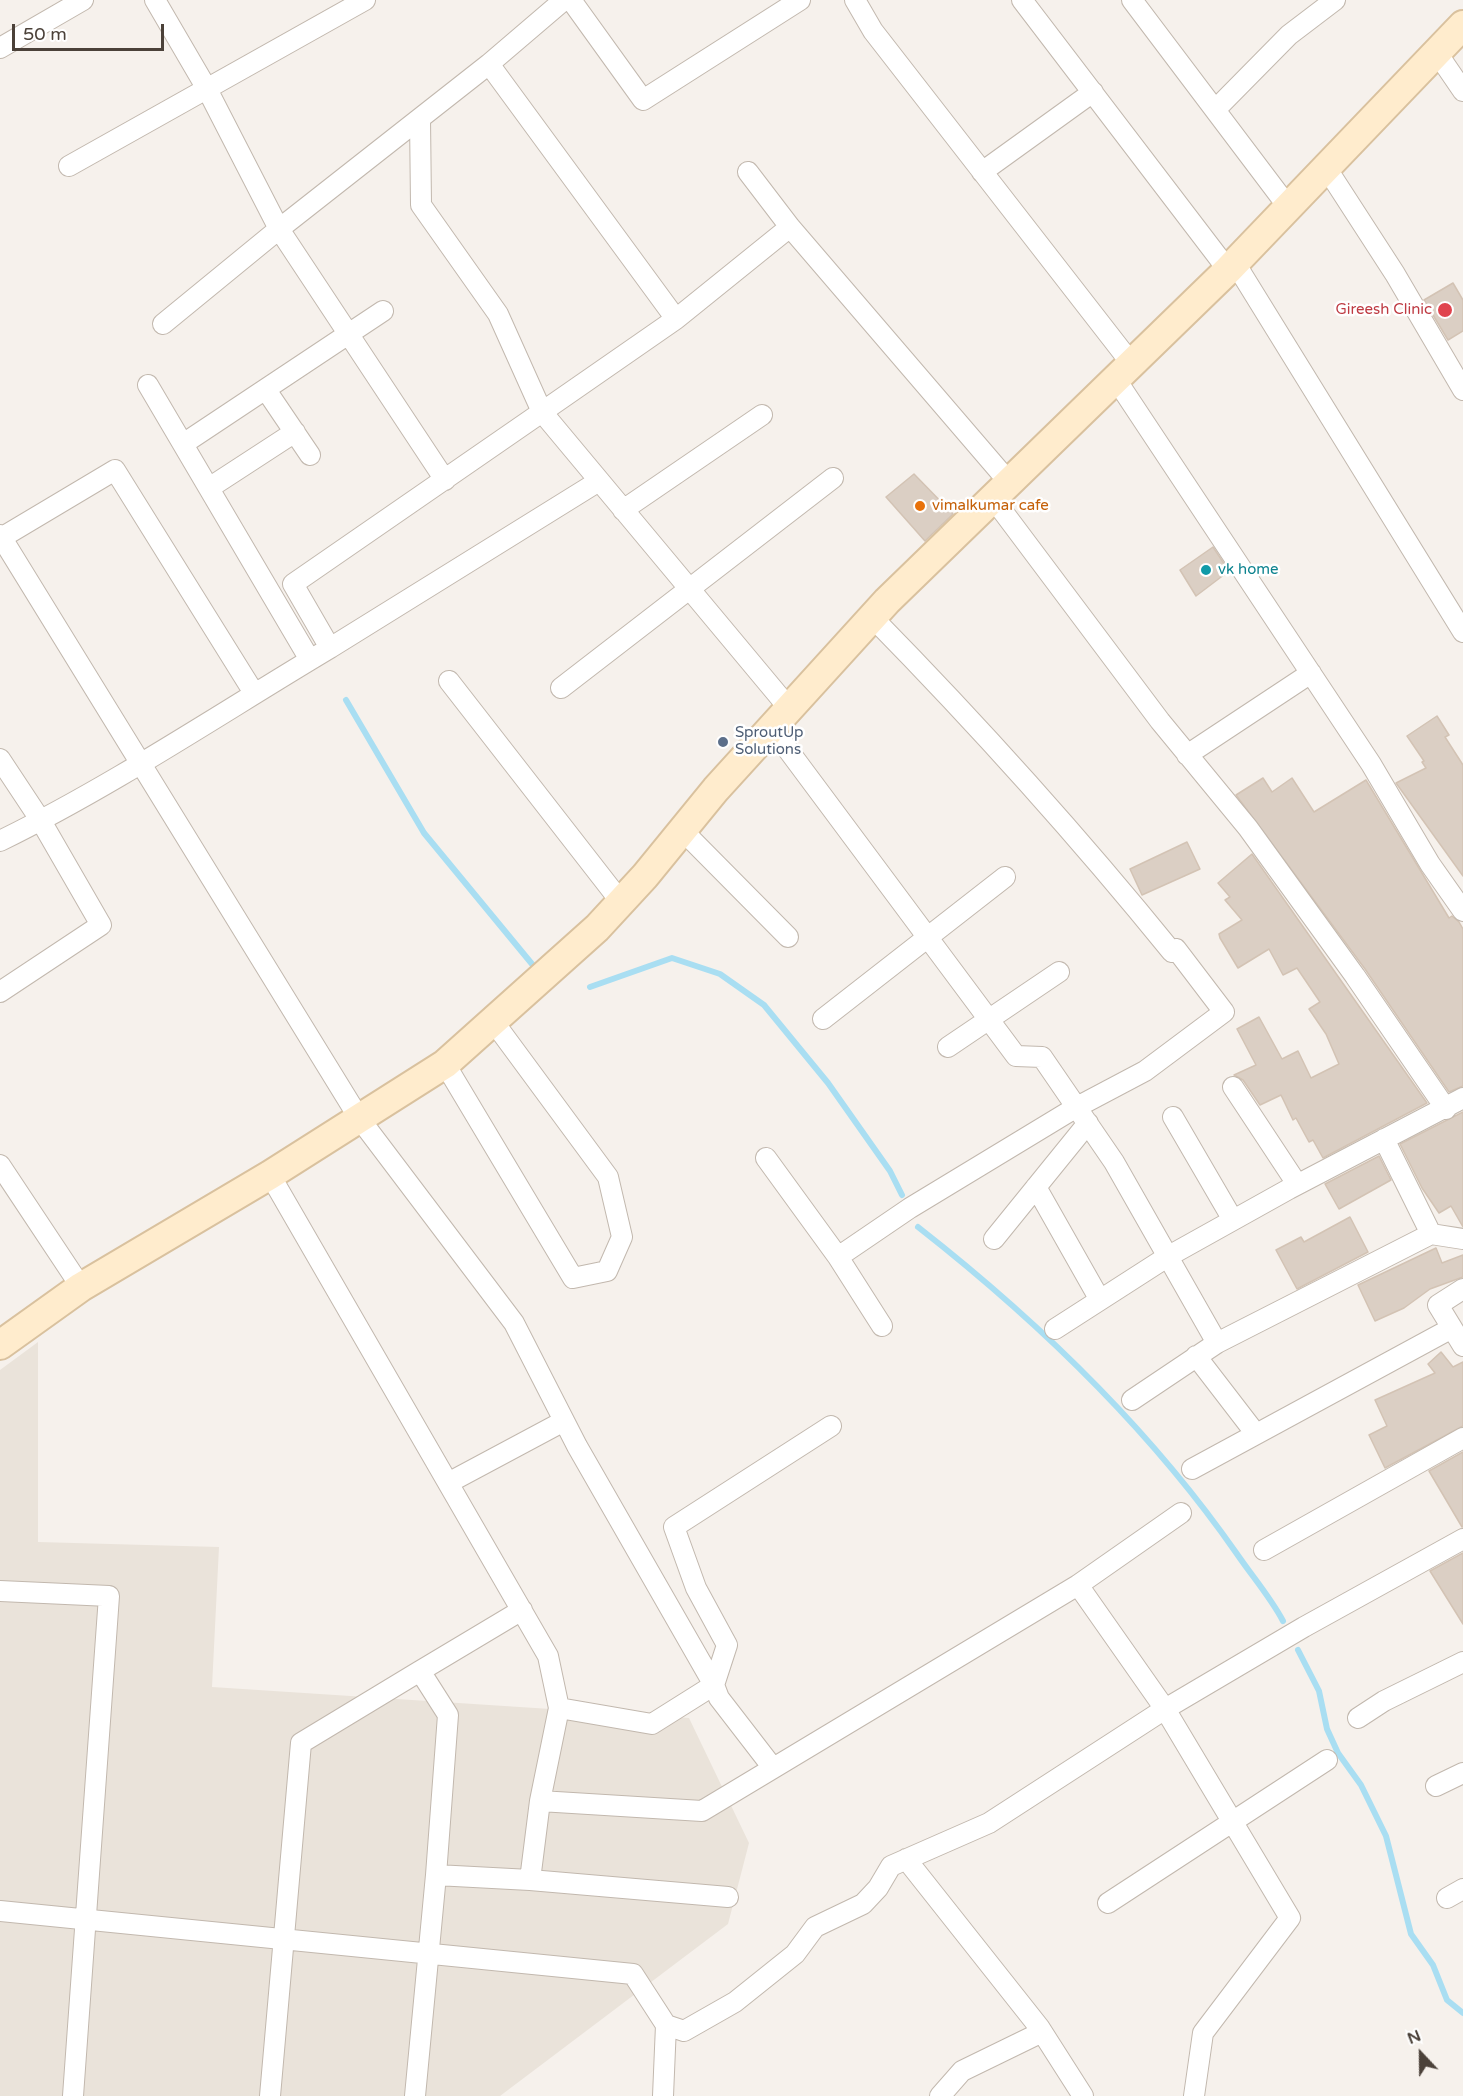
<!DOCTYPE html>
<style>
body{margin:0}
#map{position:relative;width:1463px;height:2096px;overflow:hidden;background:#f6f1ec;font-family:"Varela Round",sans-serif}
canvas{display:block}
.north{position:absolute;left:1391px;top:2024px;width:60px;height:60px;-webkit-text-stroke:4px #fff;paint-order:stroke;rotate:338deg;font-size:16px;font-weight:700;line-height:24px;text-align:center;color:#4b4139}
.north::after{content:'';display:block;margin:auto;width:21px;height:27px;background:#4b4139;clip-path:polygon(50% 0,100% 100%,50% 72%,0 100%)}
.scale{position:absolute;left:12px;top:24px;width:152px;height:27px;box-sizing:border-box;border:3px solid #4b4139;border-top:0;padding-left:8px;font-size:18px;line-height:21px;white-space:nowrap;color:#4b4139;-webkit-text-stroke:4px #fff;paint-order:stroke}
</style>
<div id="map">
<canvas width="1463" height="2096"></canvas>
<div class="north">N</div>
<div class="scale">50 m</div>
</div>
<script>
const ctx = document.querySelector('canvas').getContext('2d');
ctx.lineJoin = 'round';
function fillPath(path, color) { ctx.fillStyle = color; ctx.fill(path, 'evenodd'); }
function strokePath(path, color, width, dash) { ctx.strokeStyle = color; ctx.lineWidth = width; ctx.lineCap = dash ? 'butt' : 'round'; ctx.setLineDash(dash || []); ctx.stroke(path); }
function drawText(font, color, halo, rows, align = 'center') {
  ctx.font = font + ' "Varela Round",sans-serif'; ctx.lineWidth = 5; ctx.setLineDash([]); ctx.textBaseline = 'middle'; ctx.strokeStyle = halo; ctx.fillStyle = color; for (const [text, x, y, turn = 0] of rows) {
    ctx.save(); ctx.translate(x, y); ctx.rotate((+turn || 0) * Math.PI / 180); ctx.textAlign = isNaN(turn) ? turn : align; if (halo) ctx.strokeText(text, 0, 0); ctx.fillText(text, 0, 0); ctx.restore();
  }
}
fillPath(new Path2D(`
 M38 1342V1542L219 1547 212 1687 689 1718 749 1843 728 1924 500 2096H0V1370Z`), '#eae3da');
strokePath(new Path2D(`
 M346 700 424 833 532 964
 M590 987 672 958 720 974 764 1005 828 1083 890 1171 902 1195
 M918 1227C1038 1321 1150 1429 1237 1554 1252 1576 1271 1598 1283 1621
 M1298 1650 1319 1691 1327 1729 1338 1753 1361 1785 1386 1836 1411 1934 1433 1965 1447 2000 1463 2013`), '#a9def2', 6);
const building = new Path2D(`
 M1453 283 1463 300V331L1448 340 1424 300Z
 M914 474 953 514 925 541 886 497Z
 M1213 547 1229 571 1196 596 1180 570Z
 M1437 716 1449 735 1445 737 1463 765V876L1396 783 1426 768 1422 762 1424 761 1407 736Z
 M1263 778 1272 792 1292 778 1314 812 1366 780 1449 918 1452 916 1459 922 1463 929V1086L1449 1092 1365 969 1236 795Z
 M1187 842 1200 869 1142 895 1130 869Z
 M1252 854 1427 1103 1323 1158 1313 1140 1309 1142 1296 1118 1293 1120 1281 1095 1260 1105 1243 1080 1234 1075 1256 1065 1237 1029 1259 1017 1282 1059 1298 1051 1311 1078 1339 1064 1326 1034 1309 1009 1320 1002 1297 968 1283 975 1269 949 1238 968 1220 938 1219 934 1242 920 1225 900 1230 897 1218 883Z
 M1463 1112V1227L1451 1206 1439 1213 1422 1188 1400 1144Z
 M1379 1156 1391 1180 1339 1209 1325 1184Z
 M1350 1217 1368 1252 1297 1289 1276 1250 1301 1237 1304 1242Z
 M1436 1248 1442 1263 1463 1255V1277L1430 1289 1404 1308 1375 1321 1358 1285Z
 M1441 1352 1453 1367 1463 1362V1426L1385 1468 1369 1435 1387 1426 1375 1400 1435 1373 1428 1364Z
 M1463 1452V1527H1462L1429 1471Z
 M1463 1553V1624L1430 1571Z`);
fillPath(building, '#dbcfc4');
strokePath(building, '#d3c3b4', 1.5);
const street = new Path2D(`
 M155 0 207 89 279 229 163 324
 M564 0 489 64 676 319 542 412 788 707
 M571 0 643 100 800 0
 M855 0 873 31 1131 363
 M1022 0 1228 270
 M1132 0 1289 208
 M0 48 83 0
 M1437 53 1463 91
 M1215 110 1289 35 1335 0
 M69 166 365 0
 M1327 169 1395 274 1463 390
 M748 172 790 227 1008 481
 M982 172 1093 92
 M1235 263 1463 632
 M676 319 790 227
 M1115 378 1371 764 1430 864 1463 911
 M148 385 310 660
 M266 390 310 455
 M183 444 383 311
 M445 480 279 229 489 64
 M209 488 295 432
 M992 497 1160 721 1248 828 1355 976 1446 1109
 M623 510 762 415
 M0 535 359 1118 514 1323 577 1446 714 1685 652 1724 559 1708
 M1 538 115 470 254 693
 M330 648 599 481
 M449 681 621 902
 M561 688 833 478
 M771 727 1016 1056 1042 1057 1114 1162 1217 1343
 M1187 755 1311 673
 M0 759 41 821 101 925 0 992
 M682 830 788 937
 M0 841C114 785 221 713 330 648L293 584 542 412 498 314 421 205 420 119
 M823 1019 1005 877
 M948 1047 1059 972
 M445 1064 573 1278 607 1271 622 1237 608 1177 493 1021
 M1233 1087 1297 1184
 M1173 1117 1233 1220
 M1384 1139 1431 1234
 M766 1158 838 1257 882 1326
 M0 1165 81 1287
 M270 1175 548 1656 559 1708 540 1801
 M1036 1187 1100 1300
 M994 1239 1088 1123
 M838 1257 910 1208 1075 1108 1145 1071 1224 1012 1176 949 1172 952C1077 835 978 725 872 617
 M1463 1289 1438 1305 1463 1346
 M1055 1329 1167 1257 1289 1189 1463 1098
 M1196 1356 1256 1434
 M1132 1400 1217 1343 1431 1234 1463 1239
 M1192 1469 1452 1328
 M448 1483 564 1421
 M1264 1550 1463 1438
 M1078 1585 1165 1709 1290 1918 1203 2033 1194 2096
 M0 1591 109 1596 73 2096
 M522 1610 420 1671 448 1715 436 1875 530 1880 540 1801 702 1811 1078 1585 1181 1513
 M1358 1718 1384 1701 1463 1662
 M773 1768 719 1698 714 1685 727 1645 696 1588 674 1527 831 1426
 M1436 1786 1463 1773
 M906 1859 1039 2027 1083 2096
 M530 1880 728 1897
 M1447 1898 1463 1889
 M1108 1903 1327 1760
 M0 1911 633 1974 666 2025 684 2031 735 2002 795 1954 815 1927 863 1904 878 1888 891 1866 989 1823 1165 1709 1304 1627 1463 1539
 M270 2096 301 1743 420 1671
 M415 2096 436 1875
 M663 2096 666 2025
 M940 2096 962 2071 1042 2032`);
const secondary = new Path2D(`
 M0 1345 81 1287 270 1175 445 1064 597 928 645 876 716 789 887 601 1228 270 1463 25`);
strokePath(street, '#c2b8ae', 22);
strokePath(secondary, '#d9c19e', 32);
strokePath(street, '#fff', 20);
strokePath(secondary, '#ffeccd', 28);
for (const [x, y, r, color] of [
 [1445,310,8,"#e0444e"],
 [920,506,6,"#e8710a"],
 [1206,570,6,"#0f9aa8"],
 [723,742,6,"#5c6f8a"]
]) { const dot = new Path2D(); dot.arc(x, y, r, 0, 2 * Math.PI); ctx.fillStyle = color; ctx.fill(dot); strokePath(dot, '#fff', 2); }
drawText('15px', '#be3a42', '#fff', [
 ["Gireesh Clinic",1432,310]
], 'right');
drawText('15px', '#c56008', '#fff', [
 ["vimalkumar cafe",932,506]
], 'left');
drawText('15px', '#0d838f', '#fff', [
 ["vk home",1218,570]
], 'left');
drawText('15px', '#4e5e75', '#fff', [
 ["SproutUp",735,733],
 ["Solutions",735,750]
], 'left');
</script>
